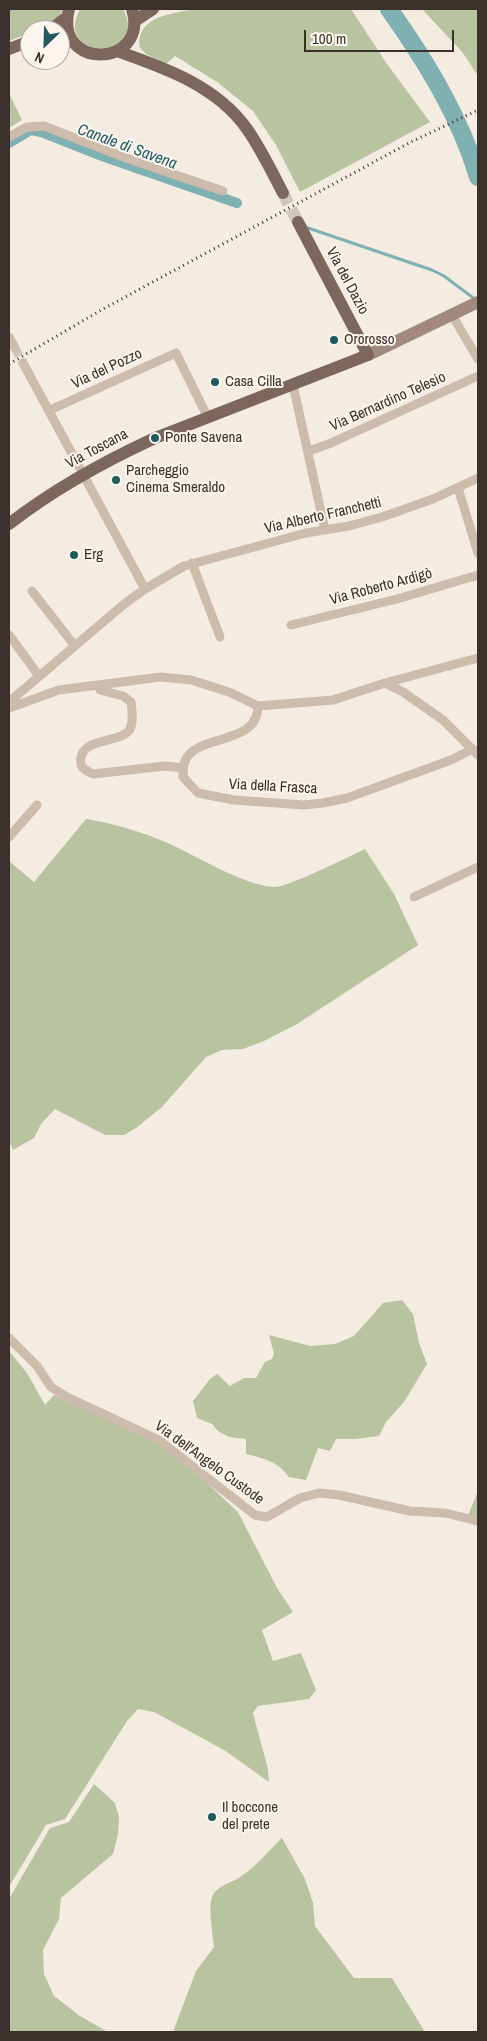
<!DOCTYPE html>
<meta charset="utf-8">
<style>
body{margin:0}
#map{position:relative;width:487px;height:2041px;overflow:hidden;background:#f4ebe1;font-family:"Archivo Narrow",sans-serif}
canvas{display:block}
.frame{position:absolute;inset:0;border:10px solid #3b302b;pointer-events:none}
.north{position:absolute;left:20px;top:20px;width:50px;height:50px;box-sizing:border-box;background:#fbf5ee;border:1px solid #aea6a0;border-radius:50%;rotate:204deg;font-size:14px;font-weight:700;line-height:20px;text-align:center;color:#3b302b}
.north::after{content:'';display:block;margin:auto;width:18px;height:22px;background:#1f5a5e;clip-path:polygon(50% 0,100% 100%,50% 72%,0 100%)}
.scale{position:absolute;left:304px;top:30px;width:150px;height:22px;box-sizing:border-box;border:2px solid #3b302b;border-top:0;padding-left:6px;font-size:15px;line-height:18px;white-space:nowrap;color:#3b302b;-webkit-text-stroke:4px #fbf5ee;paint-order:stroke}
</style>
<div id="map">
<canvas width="487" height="2041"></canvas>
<div class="frame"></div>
<div class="north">N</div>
<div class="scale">100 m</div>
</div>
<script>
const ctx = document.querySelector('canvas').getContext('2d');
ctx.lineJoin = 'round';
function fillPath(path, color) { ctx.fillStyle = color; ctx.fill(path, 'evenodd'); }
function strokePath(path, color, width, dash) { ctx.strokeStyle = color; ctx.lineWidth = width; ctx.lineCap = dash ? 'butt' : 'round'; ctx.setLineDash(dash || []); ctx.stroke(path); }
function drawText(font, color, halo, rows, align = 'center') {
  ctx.font = font + ' "Archivo Narrow",sans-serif'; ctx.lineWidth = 4; ctx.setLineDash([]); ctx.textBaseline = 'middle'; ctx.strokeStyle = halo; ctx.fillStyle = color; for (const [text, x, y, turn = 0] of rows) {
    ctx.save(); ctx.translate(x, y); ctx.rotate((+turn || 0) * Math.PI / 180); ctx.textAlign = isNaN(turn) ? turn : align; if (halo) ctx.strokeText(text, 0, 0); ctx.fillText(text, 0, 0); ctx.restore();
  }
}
fillPath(new Path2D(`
 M9 9H63C56 23 46 30 30 30V33L9 41Z
 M80 9H123C151 61 52 62 80 9Z
 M197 9H351L387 64 430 122 300 192 276 145 253 111 217 82 175 56 166 64 146 54 140 48C135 16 174 13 197 9Z
 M422 9H478V76L463 53Z
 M9 93 22 120 9 128Z
 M86 819C116 824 143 832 170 844 198 857 244 885 273 887 287 888 348 857 365 849L394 894 418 945 297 1024 264 1041 243 1049 222 1050 206 1057 162 1107 136 1128 124 1135H105L55 1109 41 1124 34 1138 13 1150 9 1141V861L34 882Z
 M402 1300 413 1314 419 1343 427 1364 404 1402 386 1422 379 1436 355 1439H336L330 1451 318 1448 306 1480 289 1477C277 1461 265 1459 246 1454V1439L229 1437 218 1431 212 1424 197 1418 193 1401 210 1379 217 1374 230 1386 244 1378H256L265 1362 272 1359 274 1354 269 1335 310 1346 335 1344 354 1336 383 1303Z
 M9 1351 27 1373 45 1405 54 1395 153 1440 205 1481 238 1512 277 1588 293 1612 262 1630 273 1661 301 1653 316 1690 309 1699 258 1706 253 1713 268 1769 269 1782 224 1750 154 1712 138 1709 127 1721 65 1819 46 1825 9 1887Z
 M478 1491V1519L467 1518Z
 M94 1784 115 1803 119 1817 118 1834 113 1854 61 1898 59 1919 43 1950 44 1974 54 1996 80 2016 108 2032H9V1899L50 1828 69 1822Z
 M282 1838 305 1879 313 1903 315 1926 354 1978H392L425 2032H173L196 1971 214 1947C213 1936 208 1906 212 1897 217 1885 230 1884 240 1877 256 1867 268 1851 282 1838Z`), '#b8c4a0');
strokePath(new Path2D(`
 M308 228 432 270 444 276 476 300`), '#7fb0b2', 3);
strokePath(new Path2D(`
 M9 143 31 130 44 133 102 156 237 203`), '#7fb0b2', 10);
strokePath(new Path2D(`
 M389 9C425 60 460 116 478 177`), '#7fb0b2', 18);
strokePath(new Path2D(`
 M15 348 23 363`), '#cfc6bd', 9, [9, 4.5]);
strokePath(new Path2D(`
 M283 193 298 222`), '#cfc6bd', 12, [12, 6]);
strokePath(new Path2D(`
 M9 137 27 127 44 126 126 158 223 191
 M452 315 478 359
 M9 337 15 348
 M23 363 145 589
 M293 385 325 530
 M50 410 176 353 208 418
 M309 451 331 443 478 376
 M458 488 478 553
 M192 563 220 637
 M32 591 75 646
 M291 625 397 599 478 575
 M9 635 39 676
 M385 683 403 692 443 720 478 755
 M99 685 100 690 123 696 131 702C132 709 134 722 130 729 122 743 86 737 81 757 79 767 84 770 93 774L165 766 183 768
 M9 702 123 605 145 589 184 566 306 533 349 526 382 517 433 499 478 478
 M258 706C258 746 197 733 185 761 183 766 183 772 183 777L198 793 234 800 304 805 323 803 347 798 451 760 473 749
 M9 708 59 690 161 677 191 680 229 692 258 706 333 700 385 683 478 658
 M9 837 37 805
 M414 897 478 867
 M9 1338 37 1366 51 1387 67 1397 159 1440 255 1515 267 1517 300 1498 319 1493 339 1495 410 1511 445 1513 478 1521`), '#cdbbac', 9);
strokePath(new Path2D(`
 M368 355 478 302`), '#a18a7d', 12);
strokePath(new Path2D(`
 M69 9C53 71 150 68 132 9
 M135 21 153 9
 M50 30 67 17
 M9 49 30 41
 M117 51C165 68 217 86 247 129 261 149 272 172 283 193
 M9 524C54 489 103 462 155 438L368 355 298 222`), '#7d675c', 12);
strokePath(new Path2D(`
 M9 364 103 309 409 143 478 110`), '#3b302b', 3, [1, 4]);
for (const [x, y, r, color] of [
 [334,340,5,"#1f5a5e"],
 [215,382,5,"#1f5a5e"],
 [155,438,5,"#1f5a5e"],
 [116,480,5,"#1f5a5e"],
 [74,555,5,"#1f5a5e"],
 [212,1817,5,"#1f5a5e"]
]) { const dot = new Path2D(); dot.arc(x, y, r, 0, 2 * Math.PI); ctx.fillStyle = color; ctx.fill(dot); strokePath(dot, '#fbf5ee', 2); }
drawText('15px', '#3b302b', '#fbf5ee', [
 ["Via del Dazio",347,281,62],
 ["Via del Pozzo",107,369,-25],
 ["Via Bernardino Telesio",388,402,-24],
 ["Via Toscana",97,449,-28],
 ["Via Alberto Franchetti",323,516,-13],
 ["Via Roberto Ardigò",381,587,-15],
 ["Via della Frasca",273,787,3],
 ["Via dell'Angelo Custode",209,1463,36]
]);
drawText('15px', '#3b302b', '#fbf5ee', [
 ["Ororosso",344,340],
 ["Casa Cilla",225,382],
 ["Ponte Savena",165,438],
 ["Parcheggio",126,471],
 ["Cinema Smeraldo",126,488],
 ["Erg",84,555],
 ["Il boccone",222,1808],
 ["del prete",222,1825]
], 'left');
drawText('italic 16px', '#1f5a5e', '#fbf5ee', [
 ["Canale di Savena",127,147,20]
]);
</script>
